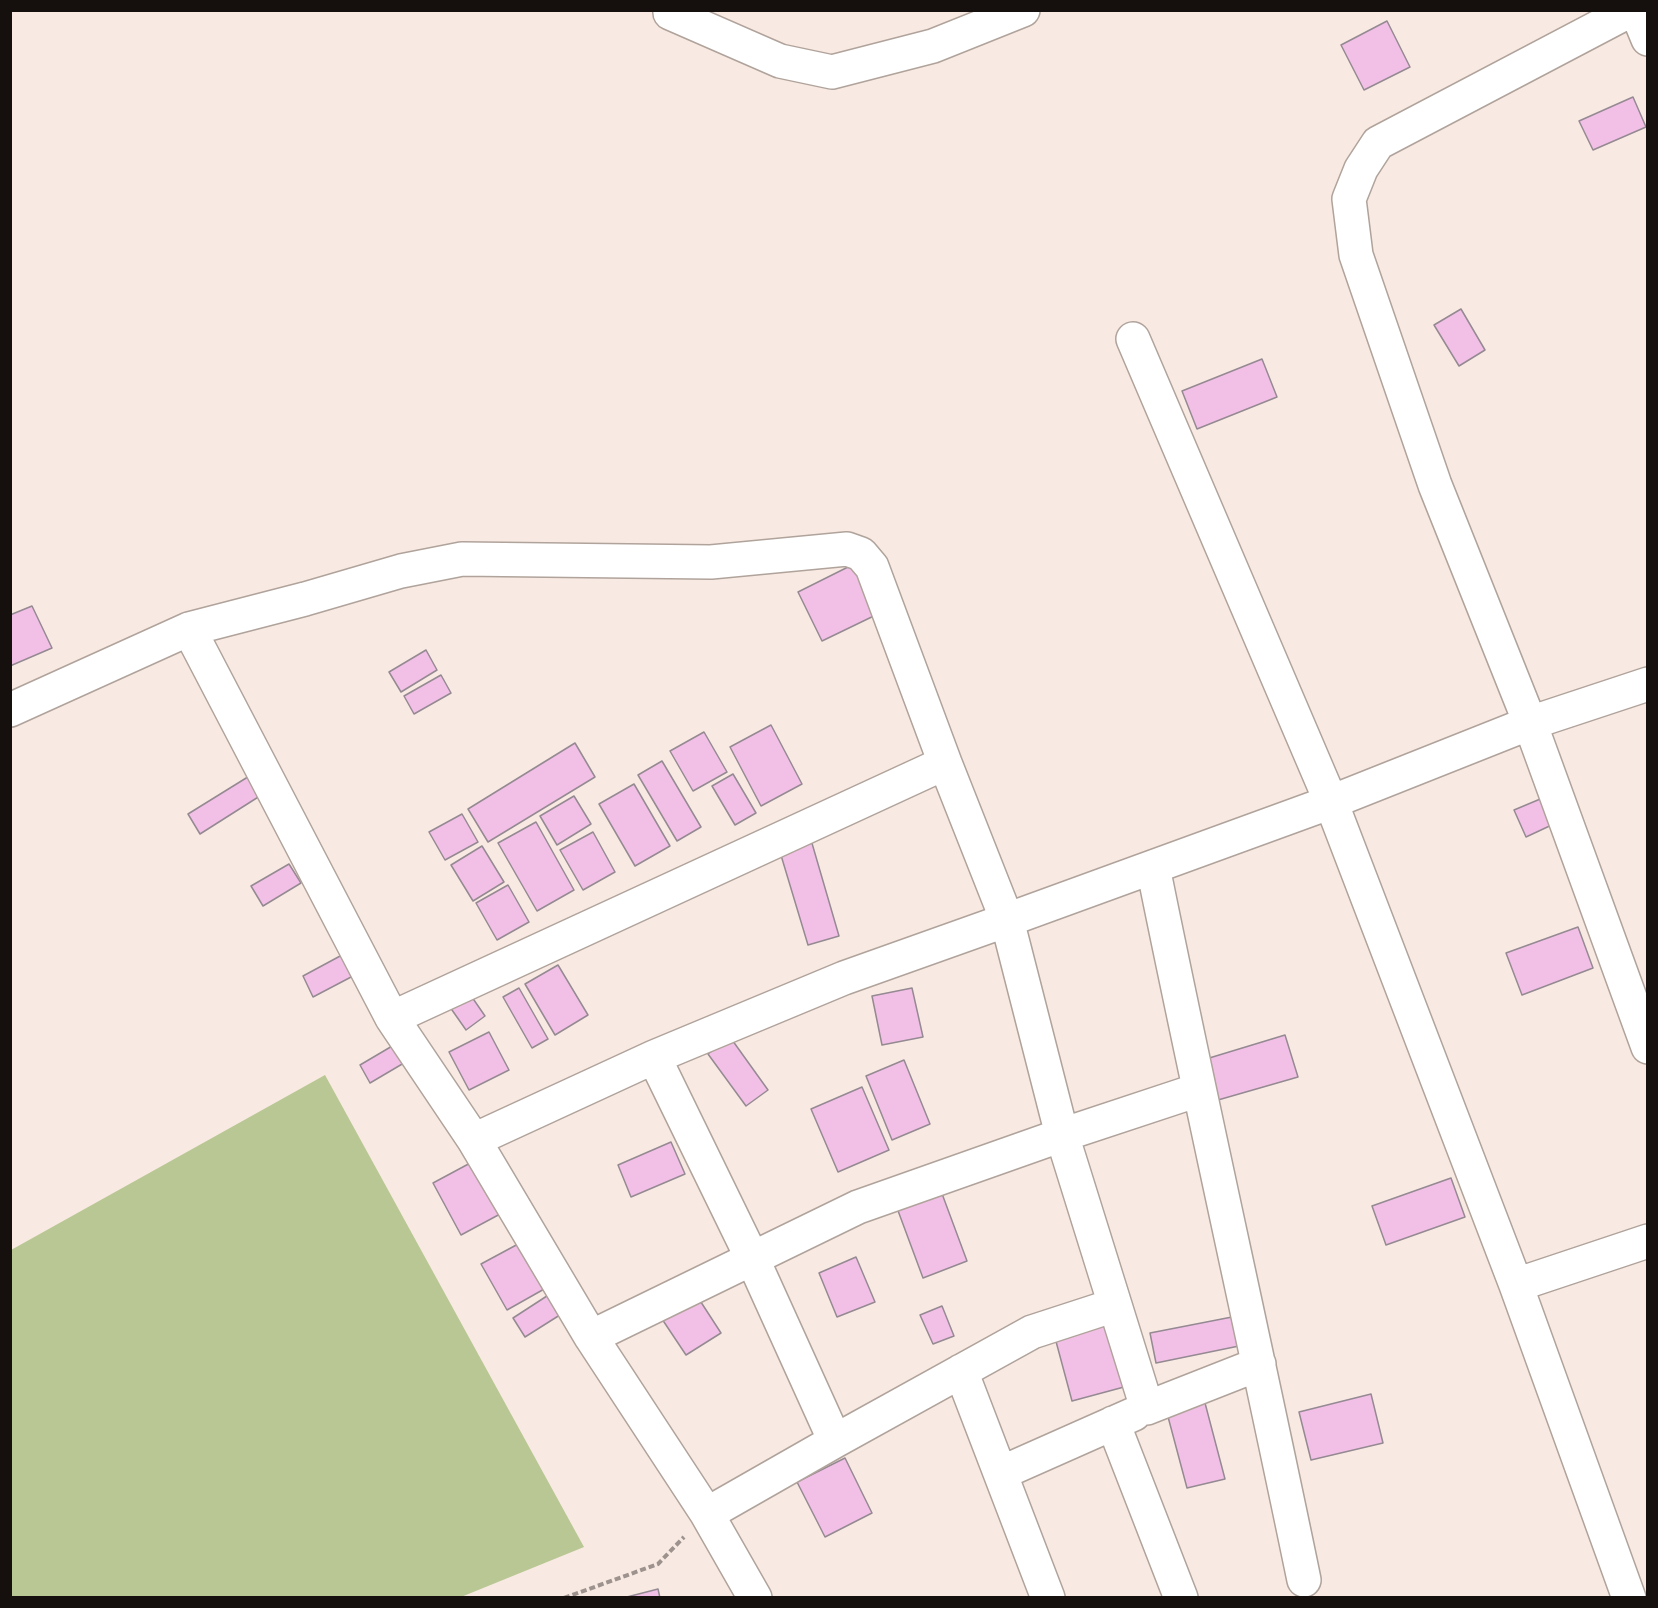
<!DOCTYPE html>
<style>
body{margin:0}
#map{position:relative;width:1658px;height:1608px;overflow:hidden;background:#f8eae2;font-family:Raleway,sans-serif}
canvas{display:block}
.frame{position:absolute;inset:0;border:12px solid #15100e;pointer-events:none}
</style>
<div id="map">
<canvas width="1658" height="1608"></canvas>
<div class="frame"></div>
</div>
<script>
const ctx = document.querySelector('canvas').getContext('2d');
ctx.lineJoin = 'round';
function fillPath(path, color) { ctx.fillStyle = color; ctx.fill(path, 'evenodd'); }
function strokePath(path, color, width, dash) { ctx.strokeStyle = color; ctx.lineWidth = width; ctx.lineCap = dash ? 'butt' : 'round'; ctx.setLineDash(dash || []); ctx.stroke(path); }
fillPath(new Path2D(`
 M325 1075 584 1547 461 1597H11V1250Z`), '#b8c793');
const building = new Path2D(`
 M1387 21 1410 67 1364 90 1341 45Z
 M1633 97 1646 127 1593 150 1579 121Z
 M1461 309 1485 350 1459 366 1434 325Z
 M1262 359 1277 397 1197 429 1182 391Z
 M858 562 882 612 822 641 798 592Z
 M32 606 52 648 10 666V615Z
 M426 650 437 670 401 692 389 672Z
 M441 675 451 693 414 714 404 696Z
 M771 725 802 784 761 806 730 747Z
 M704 732 727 772 693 791 670 751Z
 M575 743 595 777 488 842 468 809Z
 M662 761 701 827 677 841 638 775Z
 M733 774 756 813 735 825 712 786Z
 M251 775 263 794 200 834 188 814Z
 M634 784 670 846 635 866 599 804Z
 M574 796 591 824 557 845 540 816Z
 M1545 797 1556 823 1526 837 1514 810Z
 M462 814 478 842 445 860 429 832Z
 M536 822 574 890 537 911 498 843Z
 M593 832 615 872 583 890 560 850Z
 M809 833 839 936 808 945 777 842Z
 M482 846 504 882 473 901 451 865Z
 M289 864 301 883 263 906 251 886Z
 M508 885 529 922 497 940 476 903Z
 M1578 927 1593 968 1522 995 1506 953Z
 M342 955 353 976 313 997 303 976Z
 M558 965 588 1015 555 1035 525 984Z
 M465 987 485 1016 466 1030 445 1000Z
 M519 988 548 1039 532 1048 503 997Z
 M912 988 923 1037 882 1045 872 996Z
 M489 1032 509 1070 469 1090 449 1052Z
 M1285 1035 1298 1077 1218 1100 1206 1059Z
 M730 1037 768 1090 746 1106 708 1054Z
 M399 1042 409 1060 370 1083 360 1065Z
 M904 1060 930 1124 892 1140 866 1076Z
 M862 1087 889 1150 838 1172 811 1109Z
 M671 1142 685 1174 631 1197 618 1165Z
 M474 1161 502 1213 461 1235 433 1183Z
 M1451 1178 1465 1217 1386 1245 1372 1206Z
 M941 1191 967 1261 923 1278 897 1208Z
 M520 1243 546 1288 507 1310 481 1264Z
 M856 1257 875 1302 837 1317 819 1273Z
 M550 1294 563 1313 525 1337 513 1318Z
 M697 1296 721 1333 686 1355 662 1319Z
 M942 1306 954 1336 933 1344 920 1315Z
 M1232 1317 1239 1346 1156 1363 1150 1333Z
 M1106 1320 1124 1387 1072 1401 1054 1334Z
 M1371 1394 1383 1443 1311 1460 1299 1412Z
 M1205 1403 1225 1479 1187 1488 1167 1413Z
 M845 1458 872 1513 825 1537 797 1482Z
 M658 1589 660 1598H623Z`);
fillPath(building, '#f2c0e7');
strokePath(building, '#958992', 1.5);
const minor = new Path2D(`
 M670 10V13L780 61 832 72 933 46 1023 10
 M1631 10 1378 143 1361 169 1349 199 1356 255 1435 485 1530 723 1648 1047
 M1636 10 1648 39
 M1133 339 1331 802 1516 1285 1629 1598
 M189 629 392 1018 474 1140 591 1337 707 1514 755 1598
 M10 710 189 629 305 599 401 571 462 559 711 562 847 549 861 554 872 567 945 763 1007 920 844 978 654 1057
 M1153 867C1201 1105 1255 1342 1304 1580
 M392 1018 945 763
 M474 1140 654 1057 753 1260 835 1441
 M1516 1285 1648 1241
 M1115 1305 1147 1408 1259 1364
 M591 1337 858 1207 1062 1135 1198 1090
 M961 1371 1048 1598
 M1113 1423 1181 1598
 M1001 1473 1134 1414
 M707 1514 835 1441 1032 1332 1115 1305 1062 1135 1007 920 1331 802 1530 723 1648 684`);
strokePath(minor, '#b0a39b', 36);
strokePath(new Path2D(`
 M564 1598 658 1564 684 1537`), '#9d928d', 4, [6, 3]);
strokePath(minor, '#fff', 33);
</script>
